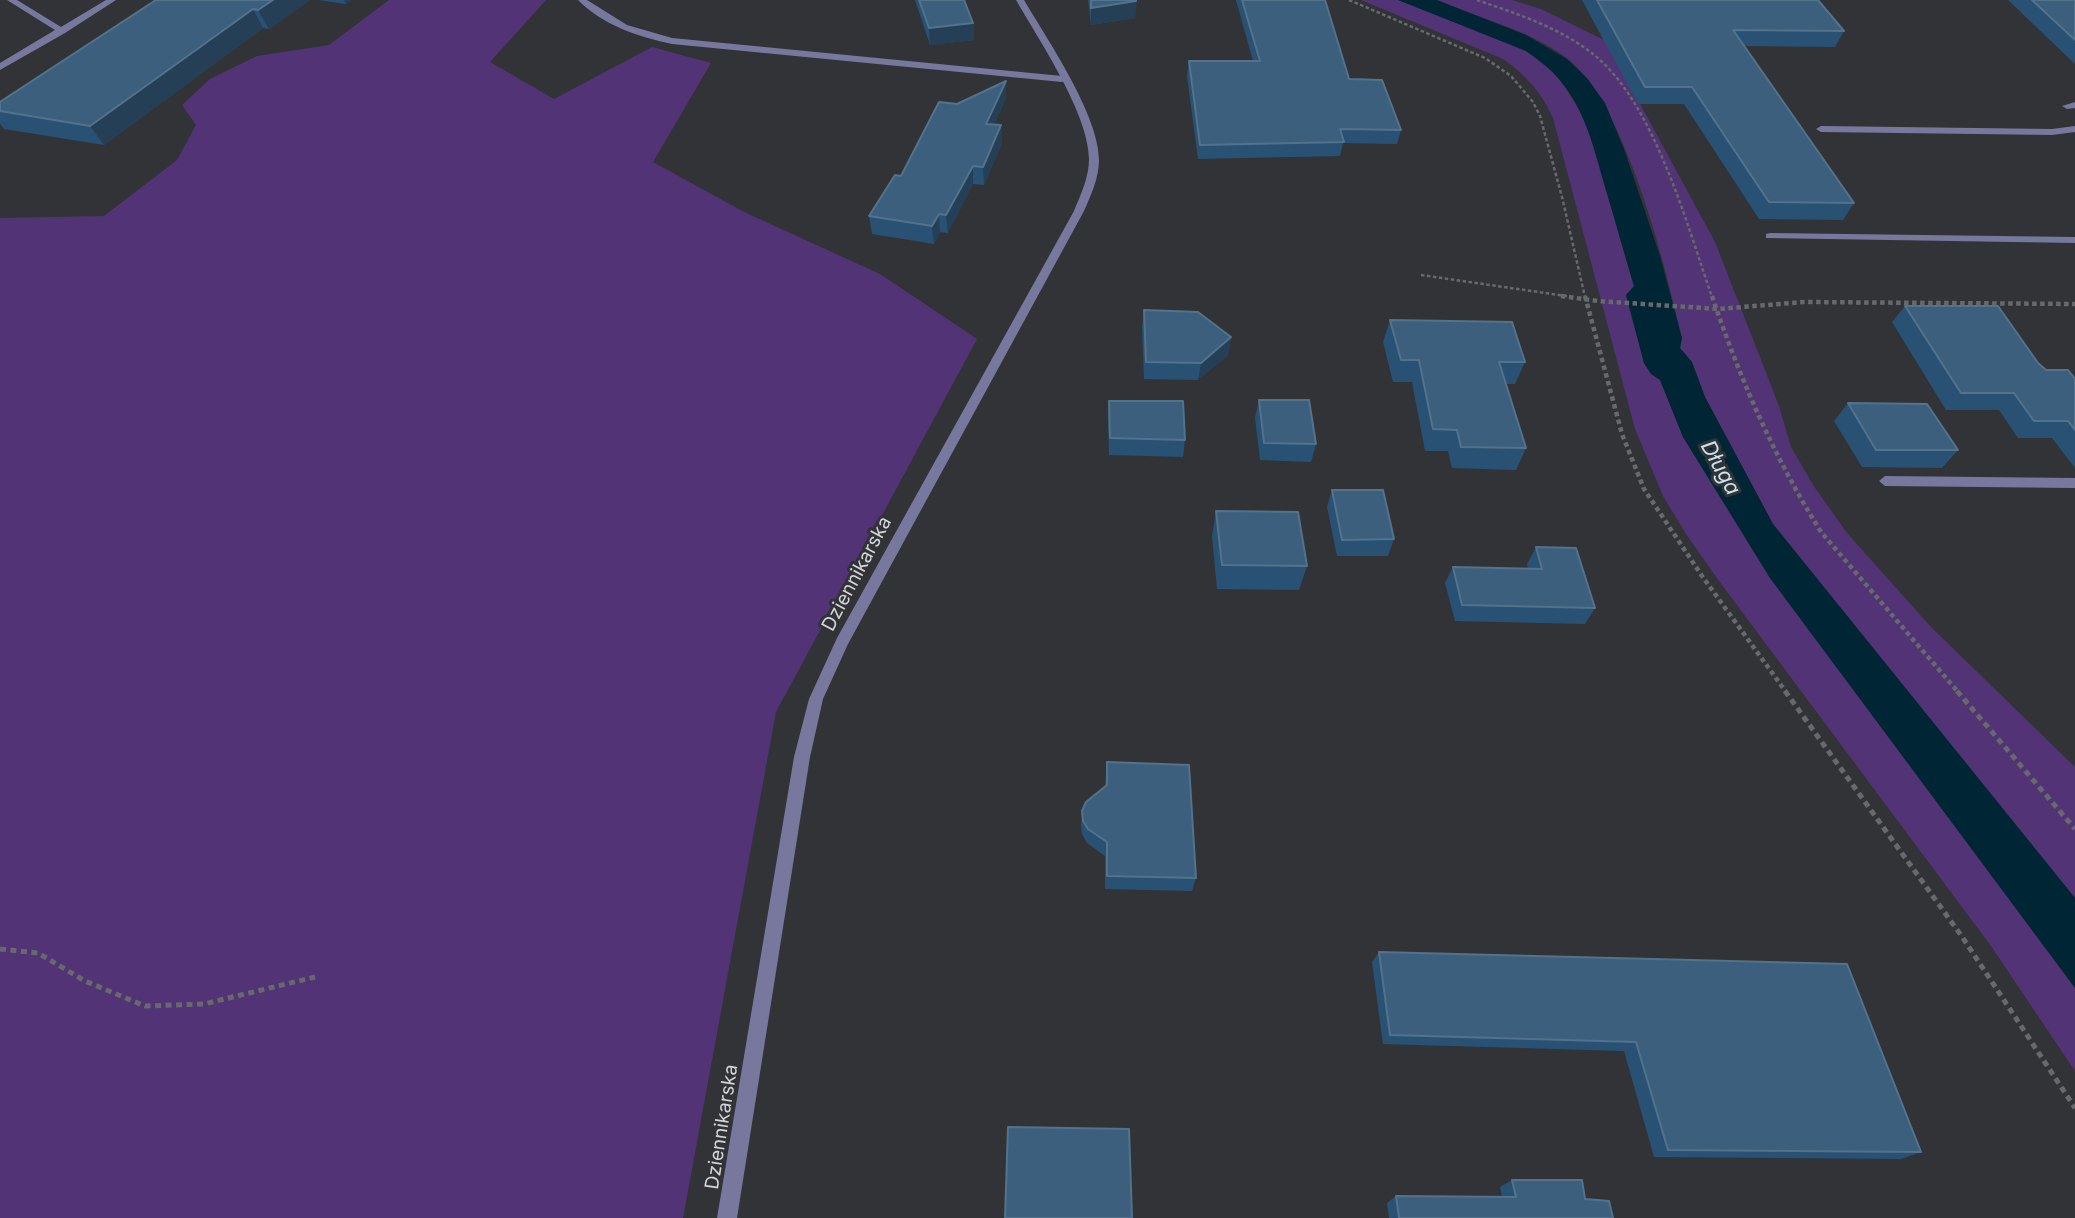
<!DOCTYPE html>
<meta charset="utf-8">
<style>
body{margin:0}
canvas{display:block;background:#313337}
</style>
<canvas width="2075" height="1218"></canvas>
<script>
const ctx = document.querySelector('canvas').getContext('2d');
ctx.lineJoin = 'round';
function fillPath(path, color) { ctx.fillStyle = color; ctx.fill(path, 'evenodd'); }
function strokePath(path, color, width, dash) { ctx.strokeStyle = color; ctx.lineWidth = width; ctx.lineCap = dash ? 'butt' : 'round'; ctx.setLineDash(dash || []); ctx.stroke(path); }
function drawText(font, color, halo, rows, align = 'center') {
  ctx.font = font + ' Inter,sans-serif'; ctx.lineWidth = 6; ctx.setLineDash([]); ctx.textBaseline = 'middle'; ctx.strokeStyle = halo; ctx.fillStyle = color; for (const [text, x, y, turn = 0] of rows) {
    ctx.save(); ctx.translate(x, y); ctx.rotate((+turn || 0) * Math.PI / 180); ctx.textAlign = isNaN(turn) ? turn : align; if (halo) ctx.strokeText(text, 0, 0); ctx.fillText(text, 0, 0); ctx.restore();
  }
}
fillPath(new Path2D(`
 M389 0H546L490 62 554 99 652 47 711 63 653 162 744 212 880 274 977 339 776 712 683 1218H0V218L104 216 177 160 196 125 182 105 210 79 257 56 329 45Z
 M1361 0H1398L1475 29 1526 51 1558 76 1587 122 1634 287 1626 295 1644 363 1651 374 1660 380 1683 437 1770 578 2075 988V1071L1991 946 1719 581 1686 534 1663 496 1635 429 1553 118C1542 93 1525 74 1503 59Z
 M1437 0H1512L1541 9 1606 41 1715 242 1779 406 1791 447 1813 485 1847 533 1931 627 2075 767V898L1773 524 1705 397 1692 362 1680 348 1682 338C1665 264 1626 106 1568 59 1531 30 1479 19 1437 0Z`), '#523375');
fillPath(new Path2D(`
 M1398 0H1437L1526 35 1567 59 1587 78 1605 103 1624 149 1660 256 1682 338 1680 348 1692 362 1705 397 1773 524 2075 898V988L1770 578 1683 437 1660 380 1651 374 1644 363 1626 295 1634 286C1624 253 1615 220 1605 187 1589 130 1579 85 1526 51Z`), '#002635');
strokePath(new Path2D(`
 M1349 0 1485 58 1511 76 1533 102 1540 116 1562 197 1585 297
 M1477 0C1517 14 1559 27 1593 54 1654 102 1687 225 1712 297
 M1421 275 1573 297`), '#67696c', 2.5, [3.5, 2.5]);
strokePath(new Path2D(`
 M1561 296 1598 301 1718 309 1804 302 2075 304
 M1585 296 1622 434 1644 489 1702 576 1786 692
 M1712 296C1740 379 1774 457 1821 532L1958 692`), '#67696c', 4.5, [4.5, 3.5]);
strokePath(new Path2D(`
 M1785 691 1963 938 2075 1108
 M1957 691 2075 829
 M0 949 38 953 85 981 145 1006 204 1004 315 977`), '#67696c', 5, [6, 4.5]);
fillPath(new Path2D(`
 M578 0H587L627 25 672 38 1062 76 1067 79 1062 82 672 44C637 36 604 26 578 0Z
 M2075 102V108L2067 109 2062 106Z
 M2075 126V132L2052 135 1821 132 1816 129 1821 126 2052 129Z
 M1770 233 2075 237V243L1766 238V234Z
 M1885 476 2075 478V488L1885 486 1879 481Z`), '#78789e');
fillPath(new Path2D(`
 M7 0H17L61 27 106 0H116L65 33 0 70V63L55 30Z
 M1016 0H1024C1047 39 1099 115 1099 160 1099 178 1091 195 1084 211L848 644 823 699 810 757 737 1218H717L794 757 809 699 837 638 1074 211C1081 194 1089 177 1089 159 1089 114 1039 40 1016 0Z`), '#78789e');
fillPath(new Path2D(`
 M156 0H310L269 29 263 28 104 145 4 129 0 124V102Z
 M318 0H352L346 4Z
 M915 0H964L973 23 974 40 930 45Z
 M1088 0H1136L1135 18 1091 25Z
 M1236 0H1325L1349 79 1401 130 1397 144 1343 143 1340 156 1198 159 1187 76 1189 61H1253Z
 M1582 0H1818L1844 31 1835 47 1744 46 1854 203 1843 220 1759 219 1684 104H1638Z
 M2008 0H2075V64Z
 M1006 81V98L994 125H1001L1002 143 984 185 973 184 948 233 940 232 934 244 872 234 869 216 901 176Z
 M1905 306 2038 363 2046 370 2075 379V468L2052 438H2018L1999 410H1946L1892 322Z
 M1144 310 1231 337 1228 355 1198 380 1144 379 1142 328Z
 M1390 320 1525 362 1515 384H1506L1526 448 1516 470 1452 468 1448 451H1425L1412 382H1393L1383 342Z
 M1259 400 1316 444 1311 462 1260 460 1255 418Z
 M1109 401 1185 440 1183 457 1109 455 1108 418Z
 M1848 403 1958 450 1942 468 1862 467 1834 421Z
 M1332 490 1394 539 1388 556H1337L1327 507Z
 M1216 511 1307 566 1299 590 1217 589 1212 536Z
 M1536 547 1595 608 1585 624 1455 621 1445 583 1453 567 1528 569 1527 564Z
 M1107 762 1196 878 1192 891 1105 889V856L1087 843 1082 834 1081 825 1082 811 1105 786Z
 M1379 952 1847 964 1921 1152 1901 1159 1654 1157 1624 1051 1383 1044 1372 962Z
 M1512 1180 1585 1199 1613 1218H1389L1387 1203 1396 1196 1502 1197 1500 1187Z`), '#295173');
fillPath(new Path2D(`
 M273 0H310L269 29 258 10Z
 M344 0H352L346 4Z
 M1136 1 1135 18 1091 25V8Z
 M253 9 263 28 104 145 90 126Z
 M973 23 974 40 930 45 929 28Z
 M1006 81V98L987 141 986 124Z
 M1001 125 1002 143 984 185 983 167Z
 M973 166V184L948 233 946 215Z
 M939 214 940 232 934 244 932 226Z
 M1231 337 1228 355 1198 380 1201 363Z`), '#243f56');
const building = new Path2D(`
 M156 0H273L258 10 253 9 90 126 0 111V102Z
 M919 0H964L973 23 929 28Z
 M1091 0H1136V1L1091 8Z
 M1242 0H1325L1349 79 1382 80 1401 130 1340 129 1344 142 1200 145 1189 61H1260Z
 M1597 0H1818L1844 31 1733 30 1854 203 1769 202 1692 87H1645Z
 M2032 0H2075V40Z
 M1006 81 986 124 1001 125 983 167 973 166 946 215 939 214 932 226 869 216 895 175 901 176 939 102 957 104Z
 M1905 306H1998L2038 363 2046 370H2068L2075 379V430L2068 421H2034L2014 393H1961Z
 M1144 310 1198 312 1231 337 1201 363 1146 362Z
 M1390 320 1512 322 1525 362H1499L1526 448 1461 447 1457 430 1433 429 1419 360H1401Z
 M1259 400H1309L1316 444 1264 443Z
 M1109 401H1183L1185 440 1110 438Z
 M1848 403 1927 404 1958 450H1876Z
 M1332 490H1383L1394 539 1342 540Z
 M1216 511 1298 512 1307 566 1222 565Z
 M1536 547 1576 548 1595 608 1462 605 1453 567 1542 569Z
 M1107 762 1189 765 1196 878 1107 876V842L1088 829 1083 821 1082 811 1086 802 1107 785Z
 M1379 952 1847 964 1921 1152 1668 1150 1636 1042 1390 1035Z
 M1008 1127 1129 1129 1132 1218H1005Z
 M1512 1180H1582L1585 1199 1609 1201 1613 1218H1399L1396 1196 1516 1197Z`);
fillPath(building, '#3b5f7d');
strokePath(building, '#53728b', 2);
drawText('19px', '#d4d5d7', '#313337', [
 ["Dziennikarska",857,574,-62],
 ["Dziennikarska",722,1127,-81]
]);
drawText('italic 21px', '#c9e3ef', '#313337', [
 ["Długa",1720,468,61]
]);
</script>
